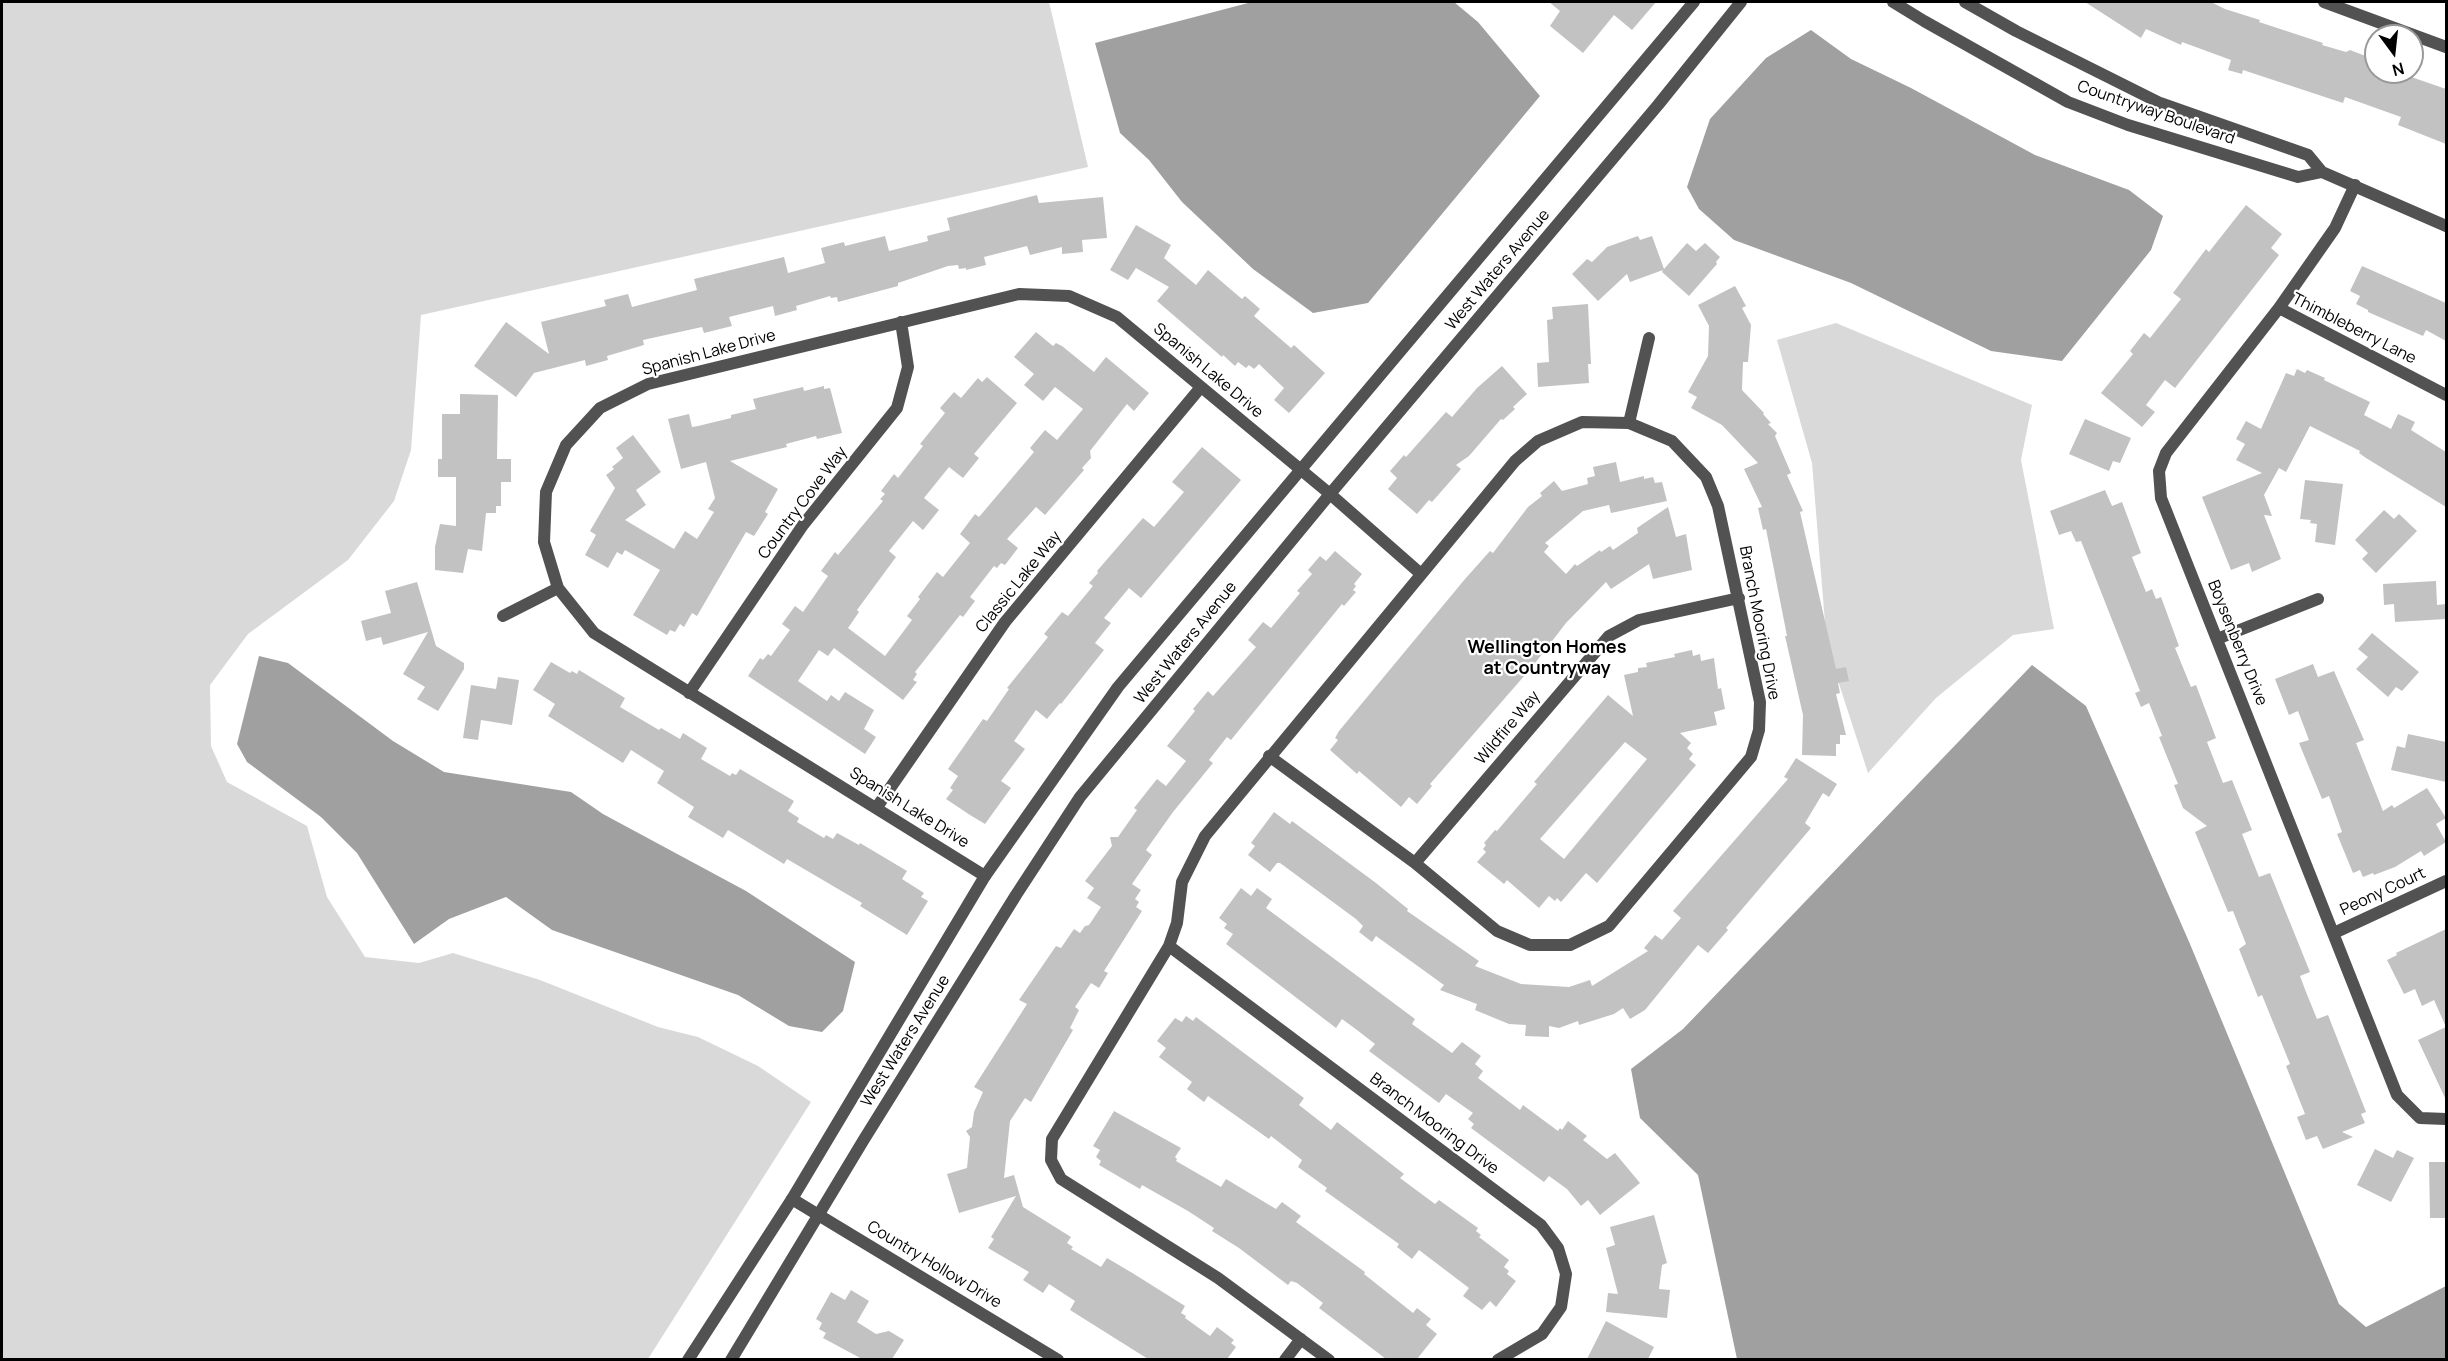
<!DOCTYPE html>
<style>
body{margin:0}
#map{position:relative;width:2448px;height:1361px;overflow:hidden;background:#fff;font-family:Manrope,sans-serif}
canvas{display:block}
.frame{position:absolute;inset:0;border:3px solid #000;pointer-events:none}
.north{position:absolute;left:2364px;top:24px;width:60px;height:60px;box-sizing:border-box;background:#fff;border:2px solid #999;border-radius:50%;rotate:165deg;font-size:16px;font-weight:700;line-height:24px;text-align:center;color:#000}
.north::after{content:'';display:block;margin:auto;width:21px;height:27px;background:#000;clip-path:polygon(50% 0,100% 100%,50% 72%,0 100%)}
</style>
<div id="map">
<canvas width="2448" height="1361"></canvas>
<div class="frame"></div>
<div class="north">N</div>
</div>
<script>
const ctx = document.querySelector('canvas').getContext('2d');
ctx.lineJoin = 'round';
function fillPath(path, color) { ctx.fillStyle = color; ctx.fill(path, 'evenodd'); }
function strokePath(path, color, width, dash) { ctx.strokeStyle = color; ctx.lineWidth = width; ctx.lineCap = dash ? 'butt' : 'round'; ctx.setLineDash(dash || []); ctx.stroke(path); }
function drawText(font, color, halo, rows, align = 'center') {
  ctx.font = font + ' Manrope,sans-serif'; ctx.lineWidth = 4.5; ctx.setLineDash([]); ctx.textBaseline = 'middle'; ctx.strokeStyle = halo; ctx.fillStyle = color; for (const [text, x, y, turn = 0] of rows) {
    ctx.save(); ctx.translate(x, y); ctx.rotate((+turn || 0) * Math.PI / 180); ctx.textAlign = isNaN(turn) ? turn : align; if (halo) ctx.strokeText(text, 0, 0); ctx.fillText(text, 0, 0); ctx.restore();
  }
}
fillPath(new Path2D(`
 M2 2H1049L1088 167 421 315 411 450 394 501 348 560 248 634 210 685 211 746 227 782 307 826 327 897 365 957 419 963 453 953 540 980 658 1027 698 1037 758 1066 811 1102 648 1359H2Z
 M1836 323 2032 405 2021 460 2054 629 2013 635 1936 698 1868 773 1827 647 1812 463 1777 340Z`), '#d9d9d9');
fillPath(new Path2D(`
 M1252 2H1454L1478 22 1540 96 1368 303 1313 313 1253 269 1182 202 1149 160 1120 133 1095 43Z
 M1811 30 1851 59 1911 88 2035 155 2129 190 2163 216 2151 250 2062 361 1991 351 1851 283 1734 240 1699 209 1687 187 1710 119 1766 58Z
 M259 656 288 663 393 741 444 772 571 792 603 814 746 891 855 962 843 1011 822 1032 789 1026 738 995 552 930 506 897 449 919 414 944 357 853 321 817 247 762 237 744Z
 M2032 665 2086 706 2190 944 2339 1304 2366 1327 2446 1286V1359H1737L1698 1175 1640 1118 1631 1069 1683 1029Z`), '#a0a0a0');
fillPath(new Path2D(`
 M1549 2H1656L1632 30 1614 15 1583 53 1550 26 1560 11Z
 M2085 2H2211L2225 9 2260 20 2259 22 2323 43 2322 45 2346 52 2350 50 2376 60V72H2397L2446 89V144L2398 125 2401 117 2345 97 2343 103 2243 70 2242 74 2228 70 2231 60 2182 42 2181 45 2146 29 2141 38Z
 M1037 195 1039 203 1103 197 1107 238 1082 240 1083 252 1062 254V247L1030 255 1027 246 984 257 986 265 966 270V268L959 269 958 265 948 266 898 283V286L838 302 837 297 831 298 830 296 796 306 797 310 775 316 773 306 729 317 732 326 704 333 702 327 643 340 644 345 607 356 608 360 586 366 585 360 534 373 516 397 474 366 506 322 549 354 541 322 606 306 604 300 628 294 632 307 697 290 694 279 784 257 788 273 825 263 821 248 844 242 845 246 885 236 889 251 928 241 927 236 950 230 947 218Z
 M2246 205 2282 234 2271 248 2279 255 2175 388 2165 380 2146 405 2155 412 2142 427 2101 393 2133 354 2130 351 2144 333 2150 338 2181 299 2173 293 2206 249 2209 252Z
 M1136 225 1171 245 1164 258 1196 285 1208 270 1242 299 1245 296 1260 309 1254 316 1291 348 1294 345 1325 373 1289 413 1274 400 1284 388 1259 364 1254 369 1249 365 1246 368 1238 362 1235 366 1223 355 1222 357 1157 301 1169 287 1136 268 1128 280 1110 270Z
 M1638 236 1640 240 1652 236 1664 269 1687 243 1696 251 1705 243 1720 257 1716 262 1717 264 1689 296 1662 272 1663 270 1630 282 1627 274 1598 301 1572 274 1587 259 1592 262 1607 247Z
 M2362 266 2446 303V341L2426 330 2423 336 2368 312V310L2356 304 2360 296 2350 291Z
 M1735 286 1746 306 1742 308 1751 325 1748 362H1743L1742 390 1764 413 1763 414 1771 423 1768 424 1777 433 1775 436 1791 473 1787 475 1803 511 1800 512 1836 669 1846 667 1849 681 1838 683 1840 693 1836 694 1846 735H1840V744H1836V756L1802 755 1803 715 1785 636H1787L1766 529 1763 530 1758 508 1762 507 1744 469 1758 463 1722 425 1691 408 1697 397 1688 392 1708 356 1709 326 1698 305Z
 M1588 304 1591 364H1588L1589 383 1538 387 1537 363 1549 362 1547 320 1553 319 1552 307Z
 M1036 332 1053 346 1056 343 1062 346 1094 372 1106 357 1149 393 1134 411 1127 404 1090 451 1091 458 1082 468 1084 470 1045 515 1036 507 1007 539 1018 548 1005 565 1001 563 997 568 994 566 970 597 975 601 963 617 960 615 915 672 917 674 913 680 917 682 903 700 834 648 828 656 819 650 798 681 827 701 831 695 839 701 845 692 874 710 864 729 876 737 865 754 748 676 760 658 763 660 768 654 771 656 790 630 782 624 795 606 803 612 828 576 821 571 835 552 838 555 883 501 880 499 885 494 881 491 894 474 898 478 923 446 920 444 945 413 940 408 954 392 961 398 978 378 982 382 987 377 1017 403 974 454 979 458 963 478 949 467 924 498 939 510 923 530 913 521 889 551 896 557 857 610 859 612 848 628 885 656 912 620 907 616 920 599 918 597 937 572 943 577 970 543 960 534 975 514 979 517 1034 452 1030 448 1045 430 1057 440 1083 409 1055 387 1043 401 1024 385 1034 374 1014 357Z
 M1502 366 1527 394 1513 407 1515 409 1503 420 1501 419 1469 456 1456 465 1461 469 1432 502 1429 500 1417 514 1388 489 1397 478 1390 471 1404 455 1406 457 1446 412 1452 417 1477 388Z
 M2297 369 2305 373 2307 370 2325 378 2324 380 2370 402 2364 415 2391 429 2398 414 2415 422 2411 430 2446 452V507L2366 458 2359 453 2360 451 2310 426 2286 472 2279 468 2264 495 2272 516 2264 515 2281 559 2252 572 2249 563 2231 570 2202 497 2262 473 2236 460 2245 444 2236 439 2246 421 2261 429 2286 373 2294 376Z
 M824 386V389L830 388 842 433 817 439 816 436 786 444 787 447 730 461 778 489 765 512 768 514 754 536 746 532 697 616 692 613 684 627 680 624 675 632 670 630 667 635 633 615 660 570 625 550 622 555 617 552 608 568 585 555 596 535 590 531 615 488 606 475 614 469 612 467 623 458 616 448 633 435 661 472 636 490 646 505 625 520 674 549 685 531 697 539 714 512 708 509 715 498 706 462 681 469 668 419 689 414 692 427 698 426 731 418V415L756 409 753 399 803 387 804 391Z
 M460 394 498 395 497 459H511V482H501V506H496V513H486L482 551 468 549 463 573 435 570V547L440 524 456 526V477H438V459H442V414H460Z
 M2085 419 2131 438 2120 463 2113 461 2109 471 2069 454Z
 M1202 447 1241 480 1141 598 1129 588 1104 618 1111 623 1095 643 1104 650 1061 704 1060 703 1047 719 1036 710 1014 741 1025 749 1001 781 1011 788 985 824 970 815 946 799 953 790 950 788 958 776 948 769 983 719 987 721 1009 689 1007 688 1048 637 1044 634 1062 612 1068 616 1093 586 1089 583 1098 573 1097 571 1122 542 1143 518 1154 527 1184 492 1172 482Z
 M1616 462 1620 482 1644 476V479L1653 477 1655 483 1662 482 1667 501 1611 513 1609 505 1583 511 1545 543 1549 546 1544 552 1566 574 1575 564 1577 566 1600 550 1601 552 1610 546 1613 550 1638 533 1637 528 1668 507 1676 537 1686 534 1692 570 1653 579 1649 564 1611 589 1606 582 1566 623 1532 667 1430 784 1432 786 1417 804 1409 797 1401 807 1359 771 1357 774 1330 750 1338 740 1335 738 1339 731 1465 579 1490 551 1493 553 1528 507 1542 496 1540 493 1554 481 1562 491 1588 484 1587 478 1595 476 1593 467Z
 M2305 480 2343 484 2335 545 2315 542 2317 524 2310 523 2311 520 2300 519Z
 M2105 490 2112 506 2122 502 2141 553 2132 557 2146 592 2152 589 2156 599 2161 597 2179 646 2175 648 2191 687 2196 685 2216 738 2207 742 2223 783 2232 780 2252 830 2242 834 2259 877 2270 873 2310 972 2300 976 2306 992 2317 1019 2328 1015 2366 1112 2361 1114 2365 1123 2342 1132 2353 1137 2323 1149 2317 1136 2306 1140 2297 1117 2305 1114 2286 1066 2290 1064 2262 995 2258 997 2239 949 2246 944 2233 911 2228 912 2195 832 2207 826 2183 808 2174 785 2178 784 2159 737 2162 736 2149 703 2141 707 2135 693 2140 691 2081 541 2076 542 2071 531 2059 535 2050 511Z
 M2384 510 2394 519 2399 514 2417 531 2376 573 2362 559 2368 553 2355 540Z
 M1335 551 1362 574 1354 584 1356 586 1353 590 1356 592 1344 606 1342 604 1231 740 1227 737 1209 760 1213 763 1173 812 1146 850 1152 855 1132 884 1141 890 1135 899 1139 902 1136 907 1142 911 1104 971 1108 973 1099 988 1091 983 1075 1007 1079 1010 1070 1028 1073 1030 1031 1102 1025 1098 1010 1121 1004 1178 1014 1175 1023 1207 1071 1237 1067 1243 1073 1247 1071 1249 1101 1267 1107 1258 1134 1274 1185 1306 1181 1313 1186 1316 1185 1318 1210 1336 1217 1327 1234 1340 1231 1343 1236 1347 1227 1359H1148L1070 1310 1075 1301 1049 1284 1043 1293 1023 1280 1029 1272 988 1248 994 1239 991 1237 1016 1196 959 1213 947 1174 967 1168 970 1137 966 1131 972 1127 974 1112 983 1092 974 1087 1027 1004 1019 1000 1056 946 1061 948 1074 929 1080 933 1085 926 1089 925 1101 907 1087 898 1094 888 1085 881 1112 846 1110 837H1118L1137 810 1134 808 1157 779 1166 786 1186 761 1167 746 1195 711 1193 709 1208 691 1213 696 1256 647 1248 640 1263 622 1271 628 1300 593 1297 591 1312 574 1308 570 1320 556 1326 561Z
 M2436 581 2437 605 2446 604V619L2395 622 2394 604 2384 605 2383 584Z
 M417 582 436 646 464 663V669L438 711 417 699 425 687 403 674 428 632 383 645 381 637 366 641 361 621 391 613 385 591Z
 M2372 633 2419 672 2402 691 2396 687 2388 697 2356 669 2368 657 2358 649Z
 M1692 650 1693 656 1700 654 1701 661 1714 658 1718 689 1721 688 1725 709 1714 712 1717 725 1680 733 1691 743 1687 748 1693 754 1689 759 1696 765 1597 883 1586 873 1561 902 1557 898 1555 901 1549 896 1539 908 1507 880 1504 884 1477 862 1486 852 1483 849 1486 845 1484 843 1495 830 1497 831 1537 784 1534 782 1608 695 1633 716 1624 675 1638 672V668L1647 667 1646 663 1675 657 1674 654ZM1625 742 1647 759 1564 859 1540 839Z
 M551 662 570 673 572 671 577 674 579 670 625 698 620 707 659 730 661 728 680 739 683 733 707 748 701 759 730 776 732 773 736 775 740 769 794 801 788 811 799 818 797 822 824 838 826 835 833 839 837 833 859 845 860 843 907 871 902 879 924 893 921 897 928 901 907 935 860 906 862 903 787 859 784 864 728 830 723 838 688 817 694 807 657 783 664 771 631 750 623 763 548 716 555 704 533 690Z
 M2313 664 2318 677 2334 671 2364 740 2356 743 2383 811 2392 805 2394 808 2427 788 2446 818 2436 824 2446 842 2424 856 2421 851 2395 867 2374 875 2373 873 2363 877 2360 870 2353 873 2337 834 2342 832 2329 796 2322 799 2299 743 2309 740 2298 711 2289 715 2275 679Z
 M498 677 519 680 512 725 481 720 478 740 463 738 471 685 496 689Z
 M2408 734 2446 742V782L2391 770 2397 746 2405 748Z
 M1796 758 1837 784 1829 797 1823 793 1805 823 1811 828 1726 928 1728 930 1708 953 1698 945 1645 1010 1630 1019 1623 1008 1614 1014 1579 1025 1578 1021 1559 1028 1549 1026V1037L1525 1036 1526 1025 1509 1024 1475 1010 1477 1004 1440 990 1444 985 1376 936 1372 942 1359 932 1363 926 1356 919 1280 863H1277L1270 872 1248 855 1255 846 1251 843 1274 812 1290 824 1292 821 1376 883 1408 909 1407 911 1479 961 1475 966 1521 984 1569 987 1590 980 1592 986 1648 951 1644 948 1655 935 1662 940 1681 918 1673 911 1788 779 1784 777Z
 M1241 888 1251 896 1257 888 1272 899 1266 908 1415 1019 1412 1024 1452 1053 1462 1042 1481 1056 1475 1064 1483 1071 1478 1078 1520 1110 1523 1105 1558 1131 1560 1128 1562 1130 1568 1121 1587 1136 1583 1140 1607 1159 1615 1153 1640 1183 1600 1215 1588 1200 1581 1206 1567 1189 1549 1176 1544 1182 1471 1128 1474 1124 1468 1119 1473 1113 1446 1094 1439 1103 1369 1051 1375 1044 1357 1030 1342 1019 1336 1028 1226 944 1233 934 1224 928 1227 924 1219 918Z
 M2446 929V1100L2418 1040 2446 1027 2434 1000 2422 1006 2415 989 2404 994 2387 960 2397 955 2396 953Z
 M1186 1016 1193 1021 1196 1017 1304 1098 1299 1105 1331 1130 1337 1122 1404 1174 1400 1178 1435 1204 1439 1200 1478 1228 1476 1231 1481 1235 1479 1237 1509 1260 1504 1267 1509 1271 1507 1274 1516 1281 1496 1307 1490 1301 1482 1310 1463 1296 1469 1288 1419 1250 1412 1259 1397 1247 1399 1244 1325 1191 1327 1188 1298 1167 1302 1160 1271 1136 1269 1139 1208 1096 1204 1102 1187 1089 1192 1082 1159 1057 1166 1048 1157 1041 1175 1018 1182 1022Z
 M1114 1111 1181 1148 1175 1157 1177 1159 1176 1161 1221 1187 1226 1179 1276 1209 1282 1202 1301 1216 1296 1222 1365 1272 1364 1274 1413 1313 1417 1308 1431 1319 1426 1325 1437 1334 1417 1359H1386L1319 1308 1323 1303 1297 1283 1291 1281 1288 1285 1239 1248 1212 1231 1214 1228 1188 1211 1142 1185 1140 1189 1099 1165 1101 1161 1096 1157 1100 1150 1093 1146Z
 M2375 1149 2393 1158 2397 1150 2414 1158 2391 1202 2357 1185Z
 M2429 1162H2446V1218H2430Z
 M1654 1215 1667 1263 1662 1265 1659 1289 1670 1290 1667 1318 1606 1312 1608 1293 1618 1294 1606 1248 1615 1245 1610 1227Z
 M851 1290 869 1301 857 1322 876 1334 889 1331 904 1340 892 1359H862L823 1338 826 1333 819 1329 822 1323 816 1319 831 1292 845 1300Z
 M1606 1321 1654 1347 1648 1359H1587Z`), '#c2c2c2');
strokePath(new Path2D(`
 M2324 2 2446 47
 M2355 185 2335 228 2279 308 2166 453 2159 471 2161 498 2397 1095 2420 1118 2446 1119
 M2279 308 2446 395
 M1629 423 1649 338
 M503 616 558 588
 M2217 639 2318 599
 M689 693 803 525 897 408 908 367 901 322
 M1269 756 1415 863 1497 931 1530 945H1570L1609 926 1751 757 1759 730 1760 702 1718 506 1706 477 1672 441 1629 423 1582 422 1538 441 1515 461 1205 836 1182 882 1177 923 1169 946 1052 1139 1051 1160 1061 1179 1218 1278 1329 1360
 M877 807 1005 622 1201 387
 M1415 863 1609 636 1639 620 1739 598
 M985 876 594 633 558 588 544 542 546 492 566 445 600 408 648 384 1019 294 1069 296 1117 317 1330 494 1421 574
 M2334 933 2446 881
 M1169 946 1541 1225 1558 1248 1566 1274 1561 1307 1542 1334 1498 1360
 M792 1199 1058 1360
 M1285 1360 1301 1339`), '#525252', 12);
strokePath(new Path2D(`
 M1893 2 1924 21 2068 102 2128 125 2298 177 2322 172
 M1965 2 2016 31 2160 103 2308 155 2322 172 2446 226
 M688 1360 792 1199 985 876 1118 687 1694 2
 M731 1360 863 1141 1016 895 1080 797 1330 494 1658 105 1741 2`), '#525252', 12);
drawText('16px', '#000', '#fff', [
 ["Countryway Boulevard",2156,113,19],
 ["West Waters Avenue",1498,270,-50],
 ["Thimbleberry Lane",2354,329,27],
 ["Spanish Lake Drive",709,353,-15],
 ["Spanish Lake Drive",1208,371,40],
 ["Country Cove Way",803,503,-53],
 ["Classic Lake Way",1019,582,-51],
 ["Branch Mooring Drive",1759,623,79],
 ["West Waters Avenue",1186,643,-51],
 ["Boysenberry Drive",2237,643,68],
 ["Wildfire Way",1508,728,-50],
 ["Spanish Lake Drive",909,808,32],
 ["Peony Court",2383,892,-25],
 ["West Waters Avenue",906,1041,-58],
 ["Branch Mooring Drive",1434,1124,37],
 ["Country Hollow Drive",934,1265,31]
]);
drawText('bold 18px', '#000', '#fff', [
 ["Wellington Homes",1547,648],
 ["at Countryway",1547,669]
]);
</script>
